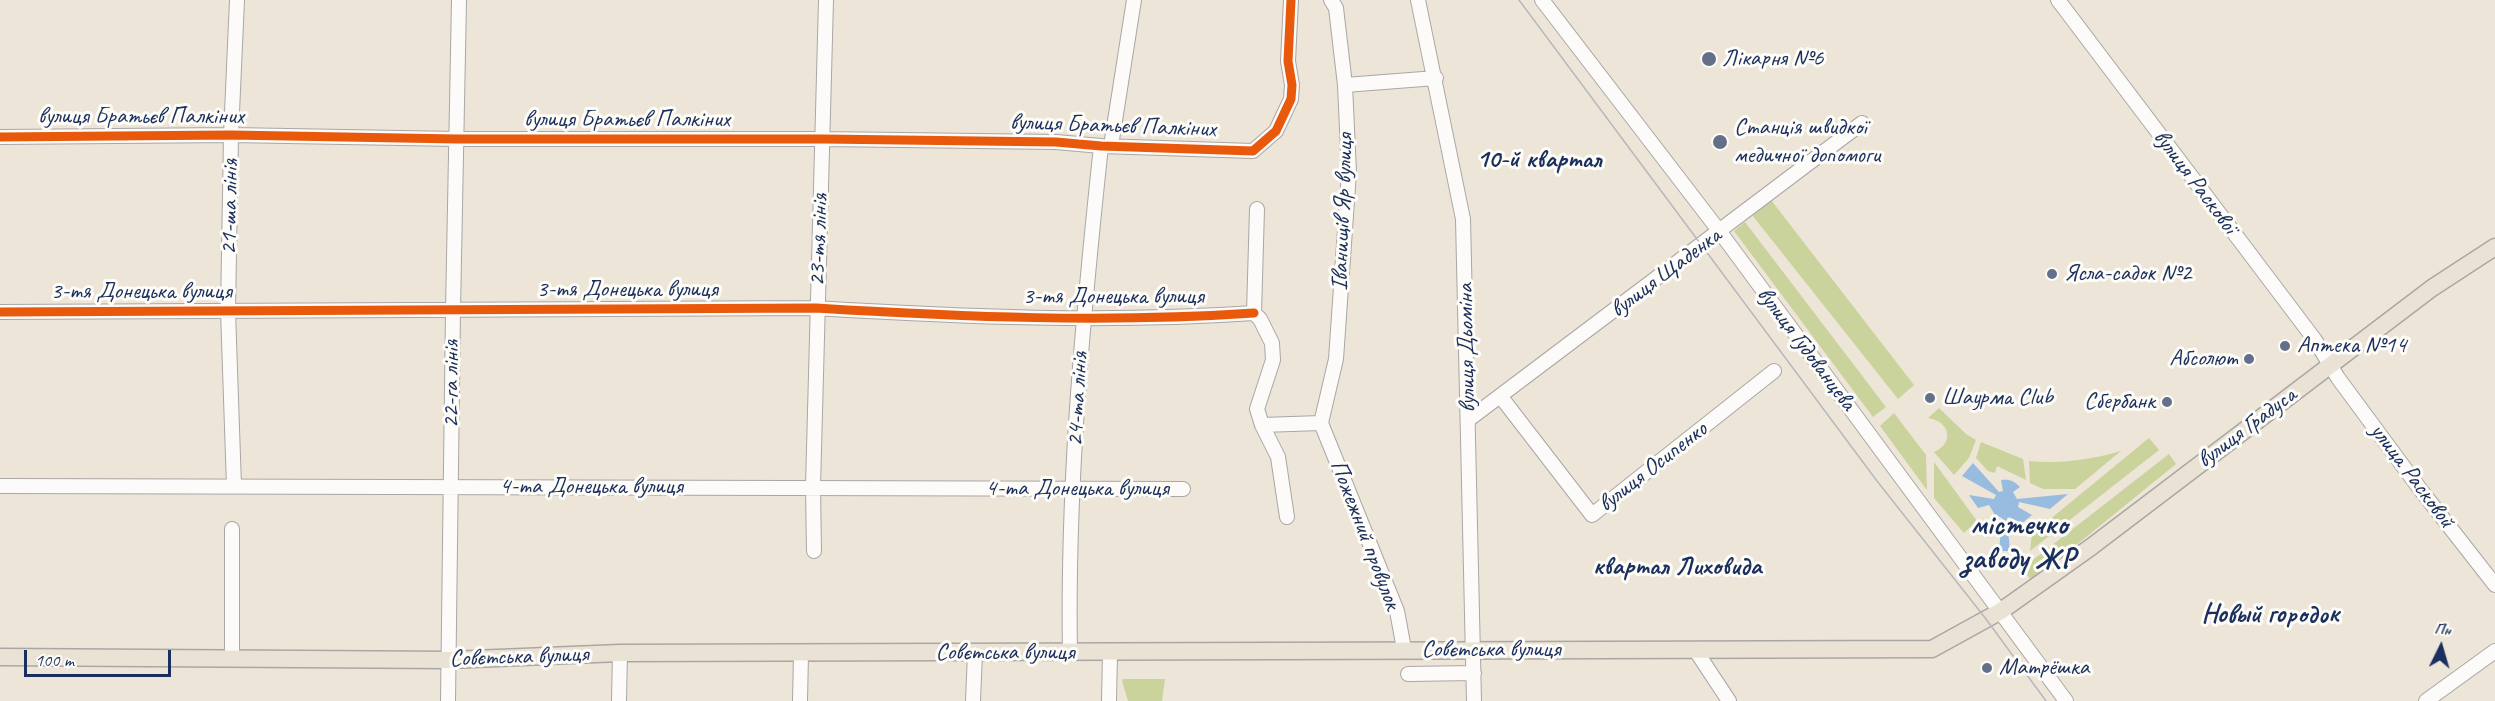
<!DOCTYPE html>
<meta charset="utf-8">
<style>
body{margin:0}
#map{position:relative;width:2495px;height:701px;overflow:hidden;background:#ede5d8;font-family:Caveat,sans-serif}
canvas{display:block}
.north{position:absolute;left:2411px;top:617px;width:60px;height:60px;-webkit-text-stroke:4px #fdfcf7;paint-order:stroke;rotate:5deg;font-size:16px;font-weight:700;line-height:24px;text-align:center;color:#1b2f5e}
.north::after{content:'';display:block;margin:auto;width:21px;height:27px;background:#1b2f5e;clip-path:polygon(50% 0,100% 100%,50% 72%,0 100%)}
.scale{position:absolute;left:24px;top:650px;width:147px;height:27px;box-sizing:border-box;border:3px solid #1b2f5e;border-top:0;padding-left:8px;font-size:18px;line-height:21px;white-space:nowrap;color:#1b2f5e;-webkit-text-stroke:4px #fdfcf7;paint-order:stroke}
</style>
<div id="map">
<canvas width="2495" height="701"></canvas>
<div class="north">Пн</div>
<div class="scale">100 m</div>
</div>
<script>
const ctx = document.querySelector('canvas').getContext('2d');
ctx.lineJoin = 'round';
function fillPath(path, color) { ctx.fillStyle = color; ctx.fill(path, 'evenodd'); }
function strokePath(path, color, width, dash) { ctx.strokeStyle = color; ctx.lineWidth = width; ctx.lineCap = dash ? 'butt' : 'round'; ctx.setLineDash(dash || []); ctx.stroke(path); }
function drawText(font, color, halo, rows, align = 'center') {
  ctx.font = font + ' Caveat,sans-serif'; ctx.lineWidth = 6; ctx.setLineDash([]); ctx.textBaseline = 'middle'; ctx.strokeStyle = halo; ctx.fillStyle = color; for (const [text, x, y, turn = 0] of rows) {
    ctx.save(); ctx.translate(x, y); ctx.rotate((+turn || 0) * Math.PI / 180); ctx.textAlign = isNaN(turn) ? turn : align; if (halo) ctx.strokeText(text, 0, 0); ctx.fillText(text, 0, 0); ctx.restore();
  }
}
fillPath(new Path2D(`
 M1771 200 1914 385 1898 399 1752 215Z
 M1745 222 1886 407 1873 417 1734 231Z
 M1939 408 1966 434 1976 440 1969 458 1954 475 1934 452C1955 443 1950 421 1928 418Z
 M1894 413 1926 455 1927 490 1880 426Z
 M2149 438 2159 450 2030 551 2032 534Z
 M1981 442 2023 459 2026 480 1997 466 1995 473 1988 471 1976 458Z
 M2121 451 2075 489H2043L2030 483 2029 461C2062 464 2089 460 2121 451Z
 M2169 454 2176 464 2032 581 2027 575 2029 563Z
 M1934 462 1977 521 1964 533 1934 498Z
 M1123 679H1165L1162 701H1128L1122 681Z`), '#cad39c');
fillPath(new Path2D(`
 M1973 463 1999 492 2003 491 2001 480C2010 479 2014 481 2020 487L2013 492 2017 499 2068 494 2050 509 2019 502 2018 507 2032 515 2016 528 2010 517 2007 518 2010 551H1999L2002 518 1995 515 1989 505 1978 508 1969 495 1994 499 1996 495 1962 476Z`), '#98bce0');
const minor = new Path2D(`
 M1418 0 1463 219 1474 701
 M1542 0 1720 232 2066 701
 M2058 0 2315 340 2338 378 2420 489 2495 585
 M1345 85 1436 78
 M0 137 231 135 457 139H823L1056 142 1101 146 1253 151 1276 131 1291 99 1292 85 1288 61 1291 0
 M1111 146 1134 0
 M1257 209 1254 313 1260 319 1272 343 1273 360 1257 409 1262 425 1278 457 1287 517
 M0 312 816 308C962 317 1108 323 1254 313
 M1501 397 1592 515 1774 371
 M1468 420 1862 123
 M1321 423 1336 359 1349 172 1345 85 1336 8 1331 0
 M1321 423 1397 611 1404 649
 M1262 425 1321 423
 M0 486 1183 489
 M234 486 228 311 231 135 237 0
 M814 551 813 487 826 0
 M1696 651 1729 701
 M1070 653C1067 483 1083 315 1101 146
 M232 659V529
 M1408 674 1474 673
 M448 701 453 310 459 0
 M619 701 620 653
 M800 701 801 654
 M973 701 975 653
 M1109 701 1110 653
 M2426 701 2495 651`);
const major = new Path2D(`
 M0 657 449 660 620 653 1932 649 2001 611 2091 547 2432 288 2495 247`);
strokePath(minor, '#a9a7a5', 16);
strokePath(major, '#a9a7a5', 19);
strokePath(minor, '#fcfbf9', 14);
strokePath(major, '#eae2d5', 16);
strokePath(new Path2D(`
 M1519 0 1877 481 1986 619 2046 701`), '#b7b8bb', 1.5);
strokePath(new Path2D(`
 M0 137 231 135 457 139H823L1056 142 1101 146 1253 151 1276 131 1291 99 1292 85 1288 61 1291 0
 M0 312 816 308C962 317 1108 323 1254 313`), '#e8590c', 9);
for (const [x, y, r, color] of [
 [1709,59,8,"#646f89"],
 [1720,142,8,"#646f89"],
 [2052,274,6,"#646f89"],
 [2285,346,6,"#646f89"],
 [2249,359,6,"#646f89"],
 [1930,398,6,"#646f89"],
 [2167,402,6,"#646f89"],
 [1987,668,6,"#646f89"]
]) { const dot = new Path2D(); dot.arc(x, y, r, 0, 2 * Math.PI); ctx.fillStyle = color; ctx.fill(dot); strokePath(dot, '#fdfcf7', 2); }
drawText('24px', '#1b2f5e', '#fdfcf7', [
 ["Лікарня №6",1722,59],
 ["Станція швидкої",1734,128],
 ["медичної допомоги",1734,156],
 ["Ясла-садок №2",2064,274],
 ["Аптека №14",2297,346],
 ["Абсолют",2237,359,"right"],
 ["Шаурма Club",1942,398],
 ["Сбербанк",2155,402,"right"],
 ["Матрёшка",1999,668]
], 'left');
drawText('24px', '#1b2f5e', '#fdfcf7', [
 ["вулиця Братьєв Палкіних",141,117],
 ["вулиця Братьєв Палкіних",627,120],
 ["вулиця Братьєв Палкіних",1113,126,2],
 ["вулиця Раскової",2195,182,53],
 ["21-ша лінія",230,207,-89],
 ["Іванищів Яр вулиця",1343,212,-88],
 ["23-тя лінія",819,240,-88],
 ["вулиця Щаденка",1666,273,-37],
 ["3-тя Донецька вулиця",627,290],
 ["3-тя Донецька вулиця",141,292],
 ["3-тя Донецька вулиця",1113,297],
 ["вулиця Дьоміна",1467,348,-91],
 ["вулиця Гудованцева",1806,349,53],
 ["22-га лінія",452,384,-90],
 ["24-та лінія",1078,399,-87],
 ["вулиця Градуса",2247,428,-37],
 ["вулиця Осипенко",1653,467,-38],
 ["улица Расковой",2412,476,53],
 ["4-та Донецька вулиця",591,487],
 ["4-та Донецька вулиця",1077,489],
 ["Пожежний провулок",1365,535,69],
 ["Совєтська вулиця",1491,650],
 ["Совєтська вулиця",1005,653],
 ["Совєтська вулиця",519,657,-2]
]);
drawText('bold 26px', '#1b2f5e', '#fdfcf7', [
 ["10-й квартал",1539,160],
 ["квартал Лиховида",1677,567]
]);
drawText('bold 27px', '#1b2f5e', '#fdfcf7', [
 ["Новый городок",2270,615]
]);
drawText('bold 30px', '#1b2f5e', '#fdfcf7', [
 ["містечко",2019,526],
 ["заводу ЖР",2019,560]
]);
</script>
